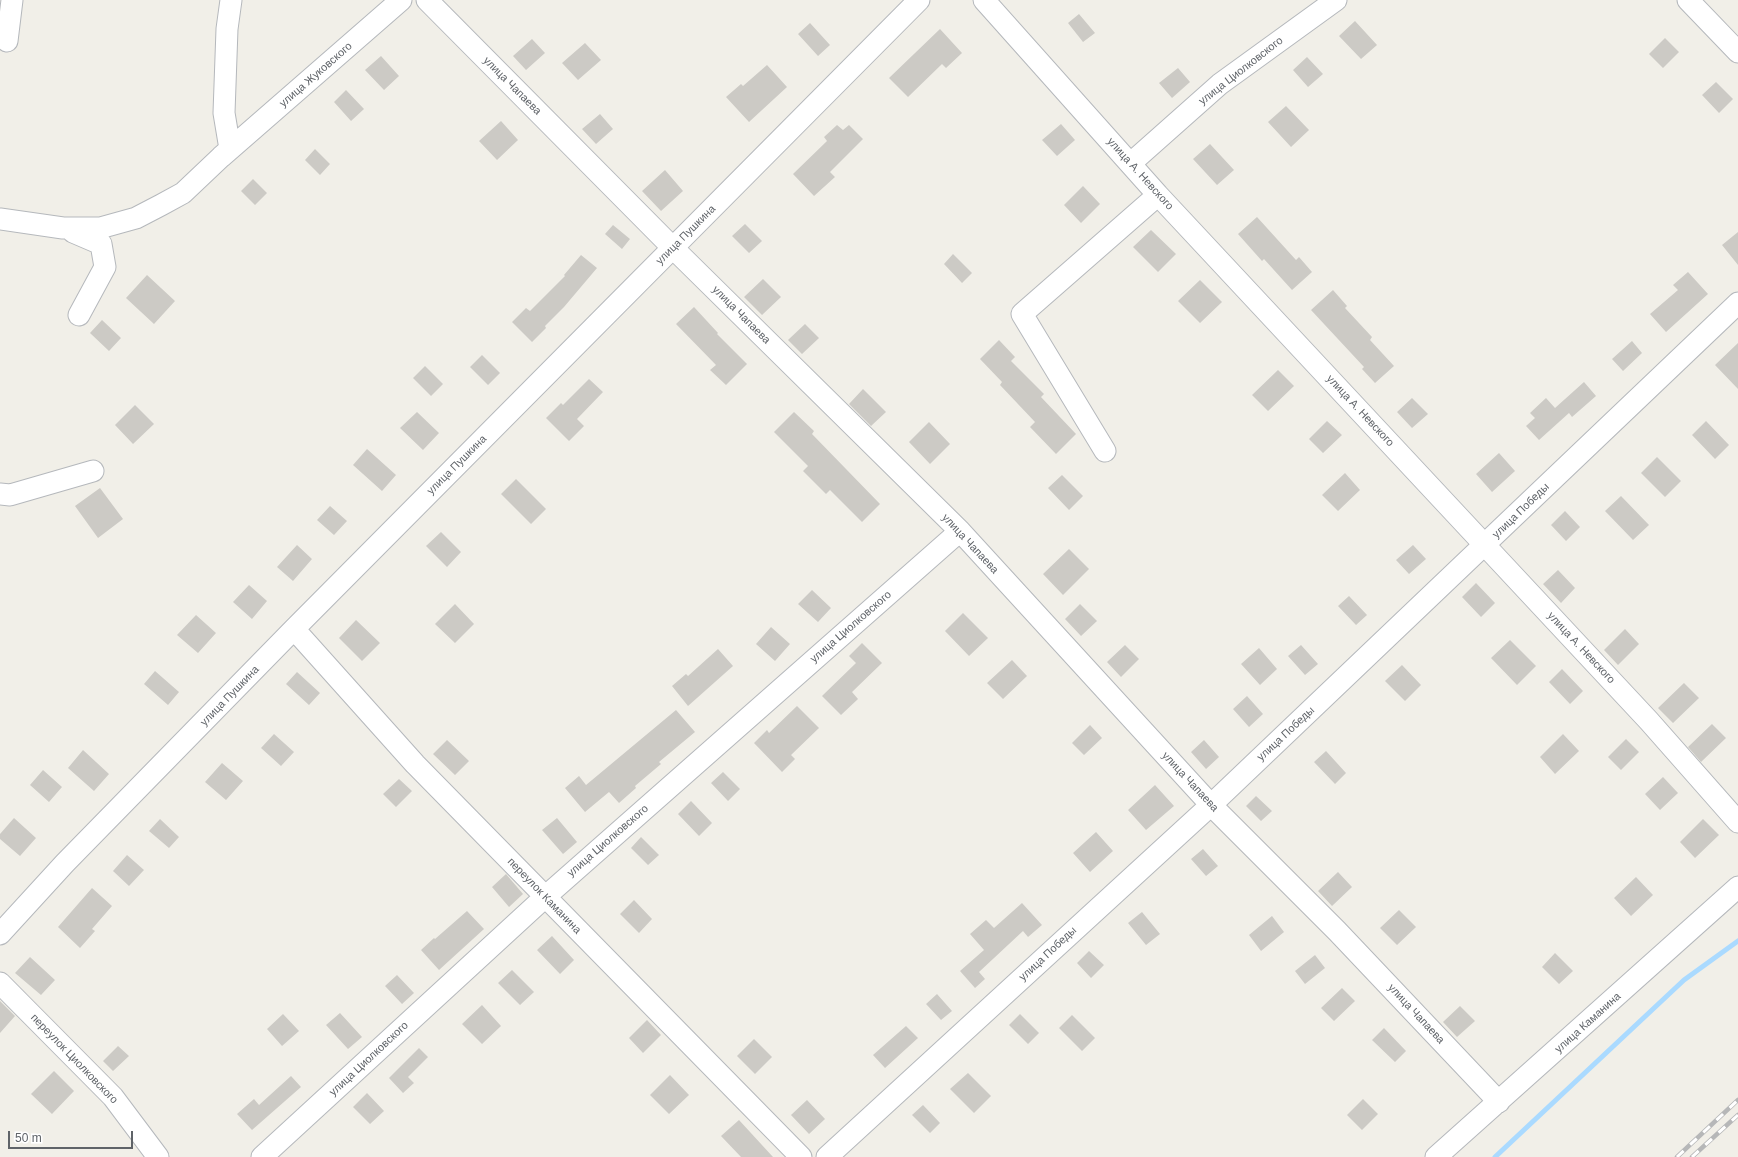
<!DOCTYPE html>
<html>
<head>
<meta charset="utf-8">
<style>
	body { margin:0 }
	#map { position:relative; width:1738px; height:1157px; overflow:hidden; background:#f1efe8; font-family:Helvetica,sans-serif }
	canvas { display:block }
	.scale { position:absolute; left:8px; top:1131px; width:125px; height:18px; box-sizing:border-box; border:2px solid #5f6368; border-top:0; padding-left:5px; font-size:12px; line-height:14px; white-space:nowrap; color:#5f6368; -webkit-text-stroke:3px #fff; paint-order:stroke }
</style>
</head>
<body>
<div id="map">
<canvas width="1738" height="1157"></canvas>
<div class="scale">50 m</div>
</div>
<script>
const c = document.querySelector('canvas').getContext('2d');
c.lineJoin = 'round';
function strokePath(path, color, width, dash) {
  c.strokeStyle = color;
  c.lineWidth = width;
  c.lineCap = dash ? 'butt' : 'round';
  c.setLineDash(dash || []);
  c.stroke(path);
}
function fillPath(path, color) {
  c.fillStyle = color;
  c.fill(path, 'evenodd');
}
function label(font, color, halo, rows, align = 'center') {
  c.font = font + ' Helvetica,sans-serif';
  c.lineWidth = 3;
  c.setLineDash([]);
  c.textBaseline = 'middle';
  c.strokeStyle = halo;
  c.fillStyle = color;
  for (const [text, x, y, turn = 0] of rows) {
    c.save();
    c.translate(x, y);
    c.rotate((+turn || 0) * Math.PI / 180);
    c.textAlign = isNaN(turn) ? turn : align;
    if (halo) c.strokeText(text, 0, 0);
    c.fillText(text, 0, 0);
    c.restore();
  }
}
strokePath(new Path2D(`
	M1495,1157L1684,980L1738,941`), '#aadaff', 5);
fillPath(new Path2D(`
	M1079,14L1095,33L1083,42L1068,23Z
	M1355,21L1377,45L1361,59L1339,36Z
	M810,23L830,45L818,56L798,34Z
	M940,29L962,53L946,68L942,64L908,97L889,78Z
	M1665,38L1679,52L1663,68L1649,54Z
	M532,39L545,53L526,70L513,56Z
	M585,43L601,60L578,80L562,63Z
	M381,56L399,76L384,90L365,70Z
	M1307,57L1323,74L1308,87L1293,70Z
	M767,65L787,87L749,122L726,97L741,84L743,86Z
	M1178,68L1190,82L1172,98L1159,83Z
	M1716,82L1733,99L1719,113L1702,95Z
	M346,90L364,109L351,121L334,102Z
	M1286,106L1309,130L1291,147L1268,122Z
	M600,114L613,129L596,144L582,129Z
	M501,121L518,140L497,160L479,141Z
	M1061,124L1075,140L1057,156L1042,140Z
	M837,125L843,130L849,125L863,139L830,172L835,177L814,196L793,174L827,141L824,137Z
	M1210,144L1234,170L1217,185L1193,159Z
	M315,149L330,164L320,175L305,160Z
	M665,170L683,191L661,211L642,191Z
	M253,179L267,193L255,205L241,191Z
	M1083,186L1100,204L1081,223L1064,205Z
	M1257,217L1296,260L1299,257L1312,272L1292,290L1264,259L1262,261L1238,234Z
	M745,224L762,241L749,253L732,236Z
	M613,225L630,239L622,249L605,234Z
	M1151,230L1176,254L1158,272L1133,247Z
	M1738,232V265L1722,245Z
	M953,254L972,273L962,283L944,264Z
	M581,255L597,268L564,307L545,326L546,328L532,342L512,322L526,308L530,311L565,276L564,275Z
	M1688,272L1708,294L1666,332L1650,314L1678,290L1673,285Z
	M147,275L175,301L154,324L126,298Z
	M763,279L781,297L762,315L744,297Z
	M1200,280L1222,302L1200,323L1178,301Z
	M1333,290L1347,306L1345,308L1372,337L1370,340L1394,366L1375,383L1362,369L1364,367L1311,310Z
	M694,307L718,333L717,334L747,364L726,385L710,370L716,365L676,324Z
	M102,320L121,338L109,351L90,333Z
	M805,324L819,338L802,354L788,340Z
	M999,340L1015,357L1011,361L1044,394L1041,397L1076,434L1056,454L1030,427L1035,422L1000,385L1002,382L980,359Z
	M1632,341L1642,353L1623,371L1612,359Z
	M1738,343V389L1715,365Z
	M482,355L500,373L488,385L470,367Z
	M425,366L443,384L431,396L413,378Z
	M1278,370L1294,386L1268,411L1252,395Z
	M589,379L603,392L577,419L584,426L569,441L546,418L561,403L563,405Z
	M1584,382L1596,396L1572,417L1569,413L1539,440L1526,426L1535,418L1530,413L1546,398L1555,408Z
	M863,389L886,412L871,426L849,404Z
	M1412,398L1428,414L1412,428L1397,412Z
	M135,405L154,424L133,444L115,425Z
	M417,412L439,433L423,450L400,428Z
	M794,412L814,431L812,434L880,504L862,522L830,490L826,494L803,471L808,466L774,432Z
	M1327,421L1342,435L1323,453L1309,439Z
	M1706,421L1729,445L1715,459L1692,435Z
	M929,422L950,444L930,464L909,442Z
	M367,449L396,475L382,491L353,465Z
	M1499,453L1515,471L1492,492L1476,474Z
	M1657,457L1681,481L1665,497L1641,473Z
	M1345,473L1360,490L1338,511L1322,495Z
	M1062,475L1083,496L1069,510L1048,488Z
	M516,479L546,509L531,524L501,494Z
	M100,488L123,519L98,538L75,506Z
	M1621,496L1649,525L1633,540L1605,511Z
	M330,506L347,521L334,535L317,520Z
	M1565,511L1580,527L1566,541L1551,525Z
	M441,532L461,552L447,567L426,546Z
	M297,545L312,559L293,581L277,567Z
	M1413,545L1426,559L1409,574L1396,560Z
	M1069,549L1089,569L1063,595L1043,574Z
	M1558,570L1575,588L1561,603L1543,584Z
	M1476,583L1495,603L1481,617L1462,597Z
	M249,585L267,601L252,619L233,602Z
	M812,590L831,608L818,622L798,604Z
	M1349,596L1367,615L1356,625L1338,606Z
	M455,604L474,624L455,643L435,624Z
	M1080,604L1097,621L1081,636L1065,619Z
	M963,613L988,638L969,656L945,631Z
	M196,615L216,633L198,653L177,635Z
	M356,620L380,643L362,661L339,638Z
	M771,627L790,644L775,661L756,644Z
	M1625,629L1639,644L1618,665L1604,650Z
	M1510,640L1536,666L1517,685L1491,658Z
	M862,643L882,663L852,692L858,699L841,715L822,696L856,663L849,656Z
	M1125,645L1139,659L1121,677L1107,662Z
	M1301,645L1318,664L1305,675L1288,656Z
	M1259,648L1277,669L1260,685L1241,664Z
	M718,649L733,666L688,706L672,686L686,674L688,676Z
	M1012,660L1027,676L1003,699L987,683Z
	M1402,665L1421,685L1405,701L1385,681Z
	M1562,669L1583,691L1570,704L1549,682Z
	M155,671L179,692L168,705L144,684Z
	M297,672L320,693L309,705L286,684Z
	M1684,683L1699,698L1673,723L1658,708Z
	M1247,696L1263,714L1249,727L1233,709Z
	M797,706L819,728L791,755L795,759L782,772L754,743L767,730L769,733Z
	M676,710L695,732L659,762L661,764L635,786L636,788L619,803L609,792L585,812L565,788L579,776L586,785Z
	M1712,724L1726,738L1701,762L1688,747Z
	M1090,725L1102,738L1084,755L1072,743Z
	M274,734L294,752L281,766L261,748Z
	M1563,734L1579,751L1555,774L1540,757Z
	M1626,739L1639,752L1621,770L1608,757Z
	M447,740L469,761L455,775L433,754Z
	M1204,740L1219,757L1206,769L1191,752Z
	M83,750L109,774L94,791L68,768Z
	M1326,751L1346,773L1335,784L1314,762Z
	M222,763L243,781L226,800L205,782Z
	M43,770L62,787L49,802L30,785Z
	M723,772L740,789L728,801L711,783Z
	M1663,777L1678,793L1660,810L1645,794Z
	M399,779L412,791L396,807L383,794Z
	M1155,785L1174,806L1146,830L1128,810Z
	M1256,796L1272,811L1261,821L1246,806Z
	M691,801L712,823L699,836L678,814Z
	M14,818L36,838L20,856L0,839V834Z
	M557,818L577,842L563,854L542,830Z
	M160,819L179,837L169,848L149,831Z
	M1703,819L1719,835L1695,858L1680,842Z
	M1096,832L1113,851L1090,872L1073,853Z
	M641,837L659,855L648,865L631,848Z
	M1203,849L1218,866L1206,876L1191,859Z
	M127,855L144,870L129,886L113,871Z
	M1338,872L1352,887L1332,906L1318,891Z
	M506,874L523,894L509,907L492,887Z
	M1636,877L1653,895L1631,916L1614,898Z
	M92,888L112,906L92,929L95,931L80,948L58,927Z
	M634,900L652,919L639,933L620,914Z
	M1022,903L1042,925L1028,937L1023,931L979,972L985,979L975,988L960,971L984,950L970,934L986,920L994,928Z
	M1399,910L1416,927L1397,945L1380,928Z
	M467,911L484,929L439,970L421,950L434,938L435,939Z
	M1142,912L1160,934L1146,945L1128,923Z
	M1272,916L1284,932L1261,951L1249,935Z
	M552,936L574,960L560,974L537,950Z
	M1089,951L1104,965L1091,978L1077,963Z
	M1555,953L1573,971L1559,984L1542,967Z
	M1315,955L1325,968L1305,984L1295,971Z
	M30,957L55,980L41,995L15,973Z
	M512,970L534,992L520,1005L498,983Z
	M397,975L414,993L402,1004L385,986Z
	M1342,988L1355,1001L1334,1021L1321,1008Z
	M937,994L952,1011L941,1020L926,1004Z
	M0,1001L15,1016L0,1033Z
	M482,1005L501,1026L482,1044L462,1024Z
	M1460,1006L1475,1021L1457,1037L1443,1022Z
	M340,1013L362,1037L348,1049L326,1025Z
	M283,1014L299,1031L282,1046L267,1029Z
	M1020,1014L1039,1033L1028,1044L1009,1025Z
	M1072,1015L1095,1038L1082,1051L1059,1028Z
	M647,1020L661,1035L643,1053L629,1038Z
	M906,1026L918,1038L885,1068L873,1055Z
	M1384,1028L1406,1051L1395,1062L1372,1040Z
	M754,1039L772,1057L755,1074L737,1056Z
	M118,1046L129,1056L113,1071L103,1061Z
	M419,1048L428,1057L408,1077L414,1083L403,1093L389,1078Z
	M54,1071L74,1091L52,1114L31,1094Z
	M968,1073L991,1096L974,1113L950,1089Z
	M670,1075L689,1095L669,1114L650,1095Z
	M291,1076L301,1087L252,1130L237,1114L254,1099L259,1105Z
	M367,1093L384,1111L370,1124L353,1107Z
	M1363,1099L1378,1114L1362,1130L1347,1115Z
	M807,1100L825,1119L809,1134L791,1115Z
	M923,1105L940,1123L930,1133L912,1115Z
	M739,1120L773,1157H741L721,1136Z`), '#cccac5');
const minor = new Path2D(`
	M427,0L673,248L960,531L1211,805L1337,931L1499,1102
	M984,0L1158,195L1649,721L1738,822
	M1688,0L1738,52
	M7,41L12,0
	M230,149L224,113L227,29L231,0
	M1131,163L1220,84L1336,0
	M0,219L63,228H100L136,218L161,205L183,193L221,157L401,0
	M73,232L101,244L105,267L79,315
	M1105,451L1022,314L1158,195
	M0,494L10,495L93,471
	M294,629L415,764L801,1157
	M0,934L65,863L294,629L919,0
	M0,983L113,1097L158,1157
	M262,1157L545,897L960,531
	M827,1157L1211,805L1738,303
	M1436,1157L1738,887`);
strokePath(minor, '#b5b8bc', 23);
strokePath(minor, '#fff', 21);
const rail = new Path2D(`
	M1677,1157L1738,1100
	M1692,1157L1738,1115`);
strokePath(rail, '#b6b7b8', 4.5);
strokePath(rail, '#fff', 3, [9]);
label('11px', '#5f6368', '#fff', [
	["улица Циолковского",1241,71,-38],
	["улица Жуковского",316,75,-41],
	["улица Чапаева",512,86,45],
	["улица А. Невского",1140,174,48],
	["улица Пушкина",686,235,-45],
	["улица Чапаева",741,315,45],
	["улица А. Невского",1360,411,47],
	["улица Пушкина",457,465,-45],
	["улица Победы",1521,511,-44],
	["улица Чапаева",970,544,47],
	["улица Циолковского",851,627,-41],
	["улица А. Невского",1581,648,47],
	["улица Пушкина",230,696,-46],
	["улица Победы",1286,734,-43],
	["улица Чапаева",1190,782,47],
	["улица Циолковского",608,841,-41],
	["переулок Каманина",544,896,46],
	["улица Победы",1048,954,-43],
	["улица Чапаева",1416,1014,47],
	["улица Каманина",1588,1023,-42],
	["переулок Циолковского",74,1059,46],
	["улица Циолковского",369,1059,-43]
]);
</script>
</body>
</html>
